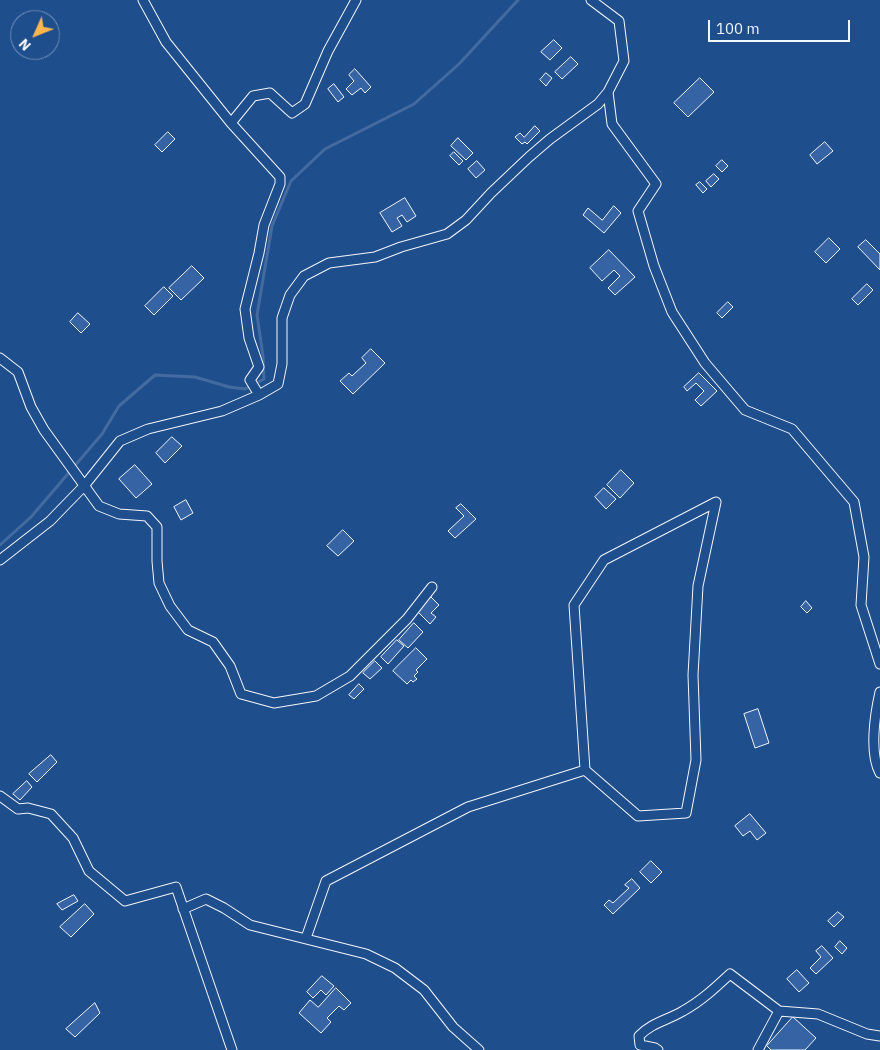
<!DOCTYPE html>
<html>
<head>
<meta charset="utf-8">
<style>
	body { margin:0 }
	#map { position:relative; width:880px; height:1050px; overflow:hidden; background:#1f4e8c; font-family:"IBM Plex Sans",sans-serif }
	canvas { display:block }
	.north { position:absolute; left:10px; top:10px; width:50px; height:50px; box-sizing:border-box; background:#1f4e8c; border:1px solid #7391ba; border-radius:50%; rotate:226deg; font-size:14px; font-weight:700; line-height:20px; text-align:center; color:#f2f6ff }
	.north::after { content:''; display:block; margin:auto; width:18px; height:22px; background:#ffb74d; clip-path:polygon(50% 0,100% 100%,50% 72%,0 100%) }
	.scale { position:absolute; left:708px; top:20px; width:142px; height:22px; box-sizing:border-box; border:2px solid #f2f6ff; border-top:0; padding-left:6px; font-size:15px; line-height:18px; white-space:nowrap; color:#f2f6ff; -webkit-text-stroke:4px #1f4e8c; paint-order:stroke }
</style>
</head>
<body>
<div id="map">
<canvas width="880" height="1050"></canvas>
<div class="north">N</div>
<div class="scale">100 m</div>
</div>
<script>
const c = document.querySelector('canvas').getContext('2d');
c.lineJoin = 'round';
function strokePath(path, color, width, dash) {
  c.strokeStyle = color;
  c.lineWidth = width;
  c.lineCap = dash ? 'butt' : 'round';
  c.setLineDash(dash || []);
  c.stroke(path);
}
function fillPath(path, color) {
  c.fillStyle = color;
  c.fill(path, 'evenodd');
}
strokePath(new Path2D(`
	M0,545L31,517L102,434L119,406L155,375L195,377L229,387L245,389L264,379L263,356L257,315L272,226L291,181L325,149L414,104L459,64L518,0`), '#446ba0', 3);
const building = new Path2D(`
	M554,40L562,48L550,60L541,52Z
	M571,57L578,64L562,79L555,72Z
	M355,69L371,87L365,93L361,88L352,95L346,89L354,81L349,75Z
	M546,73L552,78L546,86L540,80Z
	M700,78L714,92L688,117L674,103Z
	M334,84L344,97L338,102L328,89Z
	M535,126L540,131L527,144L525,142L522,144L515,137L520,133L524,137Z
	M168,132L175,139L162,152L155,145Z
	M458,138L473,153L466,160L451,146Z
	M825,142L833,151L817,164L810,155Z
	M454,152L463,161L459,165L450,156Z
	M722,160L728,166L722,172L716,166Z
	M477,161L485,170L476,178L468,169Z
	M714,174L719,179L711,187L706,181Z
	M700,182L707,189L703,193L696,185Z
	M405,198L416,216L407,222L402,215L397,218L402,226L392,232L380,213Z
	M614,206L621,213L604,233L583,215L588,208L602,220Z
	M829,238L840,249L826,263L815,252Z
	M866,240L880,254V270L858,247Z
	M609,250L635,277L615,295L608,288L620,276L614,270L602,281L590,268Z
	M192,266L204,278L181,300L169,288Z
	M867,284L873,290L858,305L852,299Z
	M164,287L173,296L154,315L145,306Z
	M728,302L733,307L722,318L717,313Z
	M78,313L90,324L81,333L70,322Z
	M371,349L385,363L353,394L340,381L349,373L352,376L366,363L362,358Z
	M699,373L717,391L701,406L695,400L704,391L696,383L687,391L684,387Z
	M172,437L182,446L165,463L156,453Z
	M135,465L152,484L136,498L119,479Z
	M621,470L634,483L620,498L607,485Z
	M604,488L616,499L606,509L595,497Z
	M186,500L193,513L181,520L174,507Z
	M461,504L476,519L455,538L448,531L464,516L456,508Z
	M343,530L354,541L338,556L327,546Z
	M431,597L439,605L431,613L436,617L430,624L418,612Z
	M806,601L812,608L807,613L801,607Z
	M414,623L423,632L408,648L399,640Z
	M397,640L404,646L388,664L381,657Z
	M416,648L427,659L416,670L418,672L414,676L417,679L413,682L411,680L407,684L393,671Z
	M375,661L382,668L370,679L363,673Z
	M359,684L364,689L354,699L349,695Z
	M758,709L769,743L755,748L744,714Z
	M51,755L57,762L37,782L29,774Z
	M27,781L32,787L20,800L13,794Z
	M750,814L766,833L757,840L750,831L743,836L735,826Z
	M651,861L662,872L651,883L640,872Z
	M632,879L640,888L613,914L604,905L609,900L613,903L629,888L625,885Z
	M74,895L78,901L62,910L57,904Z
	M85,904L94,914L71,937L60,927Z
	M838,912L844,917L834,927L828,921Z
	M840,941L847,948L842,954L835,947Z
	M822,946L833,958L816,974L810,968L821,957L816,951Z
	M797,970L809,983L799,992L787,979Z
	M322,976L334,986L326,995L321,990L313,998L307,992Z
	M336,988L351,1003L344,1010L339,1006L327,1018L331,1022L321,1033L299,1013L310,1000L318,1007Z
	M95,1003L100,1013L75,1037L66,1029Z
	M793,1017L816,1038L805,1050H771L767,1046Z`);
fillPath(building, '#3563a3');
strokePath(building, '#f2f6ff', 1);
const minor = new Path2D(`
	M143,0L166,42L231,123L280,177V184L264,225L259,253L245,309L249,338L259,367L250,380L259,395
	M591,0L619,21L624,61L608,92L612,124L656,184L638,211L654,266L672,312L705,363L745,410L792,429L854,502L864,557L861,605L880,664
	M231,123L253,96L270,93L292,113L305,104L328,51L356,0
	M0,358L18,372L31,407L44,430L99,506L119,514L147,516L157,527V561L159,583L170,606L188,630L213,642L230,666L241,694L274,703L316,696L350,676L407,619L432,587
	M0,560L50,521L84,486L120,441L148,429L222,411L259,395L278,384L282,364V318L290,295L304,276L329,263L375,257L401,247L447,234L466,220L491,193L529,157L550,139L598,104L608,92
	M880,692C875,714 869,753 880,773
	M0,796L18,809L28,808L51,814L73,838L89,871L125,901L176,887L232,1050
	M183,909L206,899L224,908L250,925L366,954L395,968L424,990L453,1027L479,1050
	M306,938L326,881L468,807L585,770L574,605L604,560L716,502L698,586L693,675L696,760L686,813L638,816L585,770
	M658,1050L655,1048L640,1045L639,1036C651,1023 668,1020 683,1011C701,1001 715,988 730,974L779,1011
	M758,1050L779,1011L818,1014L867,1034L880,1036`);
strokePath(minor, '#f2f6ff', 11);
strokePath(minor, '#1f4e8c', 9);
</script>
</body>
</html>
